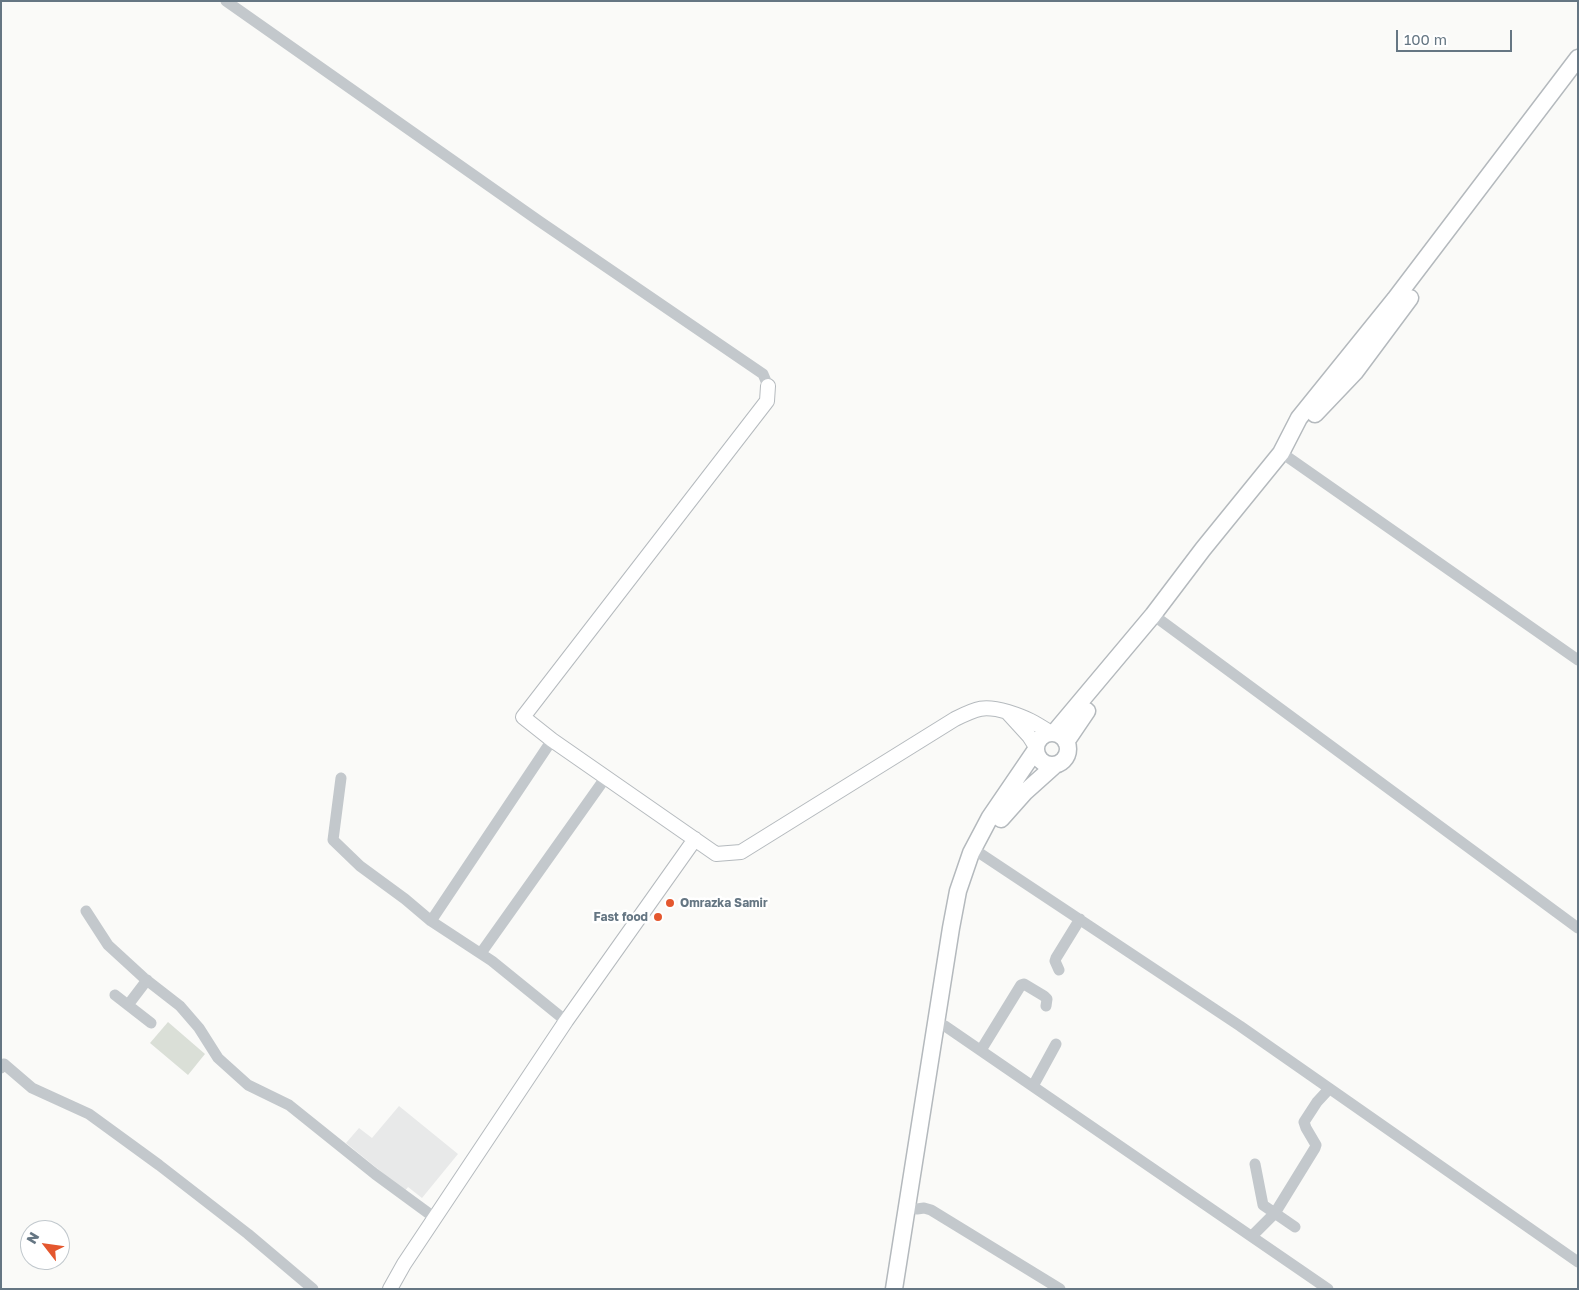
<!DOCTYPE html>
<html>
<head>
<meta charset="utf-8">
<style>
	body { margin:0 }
	#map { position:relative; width:1579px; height:1290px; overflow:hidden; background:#fafaf8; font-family:"Golos Text",sans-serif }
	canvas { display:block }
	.frame { position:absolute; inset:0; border:2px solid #657683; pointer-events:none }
	.north { position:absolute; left:20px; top:1220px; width:50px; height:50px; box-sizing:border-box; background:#fff; border:1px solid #c1c8cd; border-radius:50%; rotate:300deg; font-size:14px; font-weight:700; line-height:20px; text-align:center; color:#657683 }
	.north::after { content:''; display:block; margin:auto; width:18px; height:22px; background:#e4572e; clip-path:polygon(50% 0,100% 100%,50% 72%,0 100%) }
	.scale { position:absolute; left:1396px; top:30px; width:116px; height:22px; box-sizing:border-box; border:2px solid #657683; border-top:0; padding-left:6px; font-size:15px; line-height:18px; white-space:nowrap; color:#657683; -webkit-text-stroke:4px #fff; paint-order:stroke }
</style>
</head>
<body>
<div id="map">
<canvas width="1579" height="1290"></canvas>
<div class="frame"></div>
<div class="north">N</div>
<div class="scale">100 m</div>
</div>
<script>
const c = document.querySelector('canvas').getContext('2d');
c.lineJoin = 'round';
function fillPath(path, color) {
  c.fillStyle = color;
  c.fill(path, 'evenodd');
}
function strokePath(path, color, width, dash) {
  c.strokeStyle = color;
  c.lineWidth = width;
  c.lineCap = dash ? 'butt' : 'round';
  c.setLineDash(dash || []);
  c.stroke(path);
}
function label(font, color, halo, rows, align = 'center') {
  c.font = font + ' "Golos Text",sans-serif';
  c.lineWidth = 5;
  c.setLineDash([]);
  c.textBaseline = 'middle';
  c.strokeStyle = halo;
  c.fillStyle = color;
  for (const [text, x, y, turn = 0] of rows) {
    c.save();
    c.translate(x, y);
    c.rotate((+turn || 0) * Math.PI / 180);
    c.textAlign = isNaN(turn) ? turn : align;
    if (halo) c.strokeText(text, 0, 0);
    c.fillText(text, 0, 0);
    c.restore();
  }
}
fillPath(new Path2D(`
	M399,1106L458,1154L422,1198L408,1187L405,1191L346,1143L359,1128L372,1138Z`), '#e8e9e9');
fillPath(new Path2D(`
	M168,1022L205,1054L188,1075L150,1043Z`), '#dadfd7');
const major = new Path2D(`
	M768,386L767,401L523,717L552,740L716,854L741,852L955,719C977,708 984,705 1008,712C1027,718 1034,722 1051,733
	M1008,713L1029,736L1036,747
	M390,1289L404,1264L566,1021L695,839`);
const highway = new Path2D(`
	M1315,414L1355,372L1410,298
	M1036 749a16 16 0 1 1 32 0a16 16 0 1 1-32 0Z
	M1054,733L1153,615L1203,549L1281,453L1299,418L1395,299L1578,58
	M1066,742L1087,711
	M1001,819L1025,792L1054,766
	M894,1289L951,928L958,891L971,853L990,817L1035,751`);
strokePath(major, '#b5babe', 16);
strokePath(highway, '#b4b9bd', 19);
strokePath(new Path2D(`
	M226,1L539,221L763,374L768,386
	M1289,458L1578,660
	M1160,620L1578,928
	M341,778L333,840L360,866L405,899L431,921L492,961L566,1021
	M981,854L1240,1026L1578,1262
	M86,911L108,945L144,978L180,1006L199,1028L218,1058L248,1085L289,1105L375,1174L435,1218
	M431,921L552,740
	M481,953L606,777
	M1059,970L1055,961L1056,958L1080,919
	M115,995L151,1023
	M128,1005L147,980
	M945,1026L1328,1289
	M981,1050L1021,985L1024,984L1044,996L1047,999L1046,1006
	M1,1068L4,1064L32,1088L89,1114L159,1165L248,1234L313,1289
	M1033,1086L1056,1044
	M1255,1164L1263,1205L1295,1227
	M917,1209L924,1208L931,1210L1060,1289
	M1252,1236L1275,1213L1315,1148L1316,1145L1306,1128L1304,1122L1317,1102L1329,1089`), '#c3c8cc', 11);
strokePath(major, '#fff', 14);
strokePath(highway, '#fff', 16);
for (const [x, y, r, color] of [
	[670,903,5,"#e4572e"],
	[658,917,5,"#e4572e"]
]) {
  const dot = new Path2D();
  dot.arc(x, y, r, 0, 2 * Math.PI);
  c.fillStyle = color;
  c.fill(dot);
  strokePath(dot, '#fff', 2);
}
label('bold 12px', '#657683', '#fff', [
	["Omrazka Samir",680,903],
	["Fast food",648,917,"right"]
], 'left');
</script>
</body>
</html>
